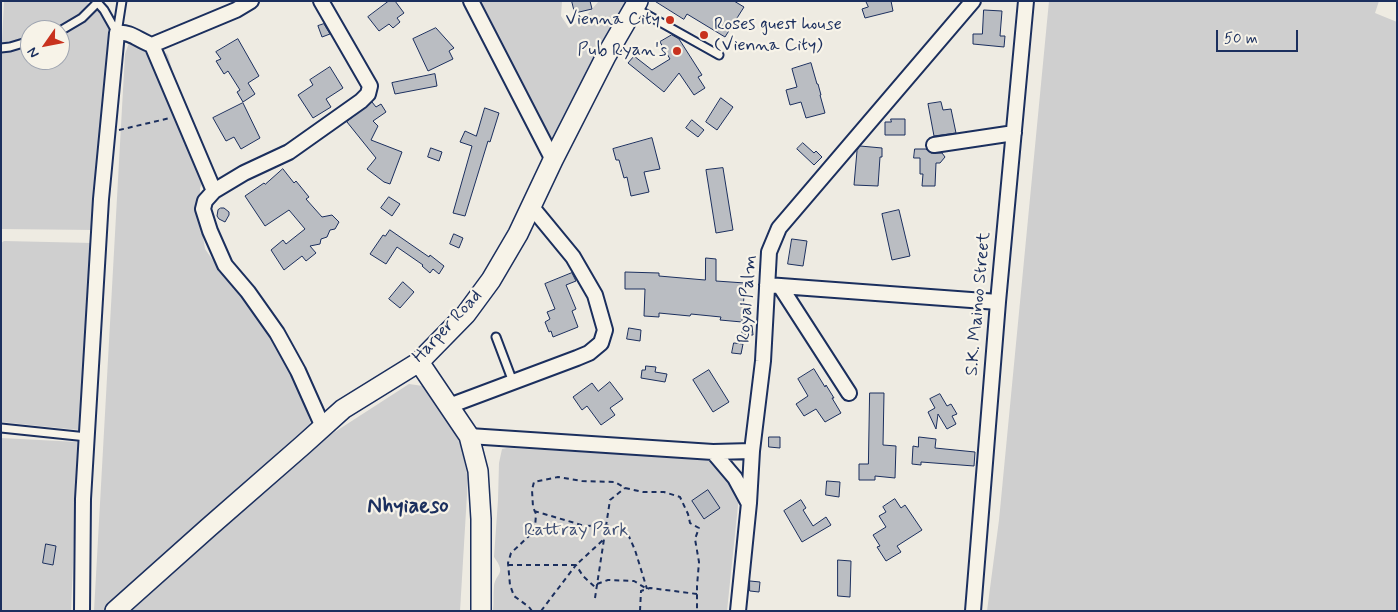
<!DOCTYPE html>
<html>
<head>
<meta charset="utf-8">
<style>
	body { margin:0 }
	#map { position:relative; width:1398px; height:612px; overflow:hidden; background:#eeebe2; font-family:Mynerve,sans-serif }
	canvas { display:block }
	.frame { position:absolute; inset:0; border:2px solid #1b2f5e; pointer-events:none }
	.north { position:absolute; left:20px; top:20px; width:50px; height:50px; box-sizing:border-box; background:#f7f3e8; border:1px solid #9fa5b1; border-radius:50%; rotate:237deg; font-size:14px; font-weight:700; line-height:20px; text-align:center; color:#1b2f5e }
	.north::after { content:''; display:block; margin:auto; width:18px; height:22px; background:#c8321e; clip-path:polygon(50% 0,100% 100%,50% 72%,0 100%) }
	.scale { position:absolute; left:1216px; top:30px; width:82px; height:22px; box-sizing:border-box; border:2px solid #1b2f5e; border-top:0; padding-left:6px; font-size:15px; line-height:18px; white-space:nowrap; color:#1b2f5e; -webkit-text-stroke:4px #f7f3e8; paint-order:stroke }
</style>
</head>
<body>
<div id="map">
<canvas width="1398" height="612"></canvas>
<div class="frame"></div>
<div class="north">N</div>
<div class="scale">50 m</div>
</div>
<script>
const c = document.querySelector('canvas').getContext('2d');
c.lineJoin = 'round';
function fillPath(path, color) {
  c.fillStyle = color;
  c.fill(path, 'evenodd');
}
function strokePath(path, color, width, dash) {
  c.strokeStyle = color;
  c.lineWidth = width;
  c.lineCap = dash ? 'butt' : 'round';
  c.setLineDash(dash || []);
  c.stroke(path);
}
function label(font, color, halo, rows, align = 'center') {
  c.font = font + ' Mynerve,sans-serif';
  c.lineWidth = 4.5;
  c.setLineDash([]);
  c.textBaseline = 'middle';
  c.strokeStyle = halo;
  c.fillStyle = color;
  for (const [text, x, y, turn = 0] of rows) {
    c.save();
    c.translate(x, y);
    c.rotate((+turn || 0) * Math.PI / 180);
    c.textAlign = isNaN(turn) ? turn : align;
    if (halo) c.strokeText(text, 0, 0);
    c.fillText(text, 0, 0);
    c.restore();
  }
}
fillPath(new Path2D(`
	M4,1H85C102,12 107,22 113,41L95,230L1,229V62ZM30,30H60V60H30Z
	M481,1H562L561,16L569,28L585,17L599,1H631L551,142Z
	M1049,1H1379L1375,13L1397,22V611H987L999,520Z
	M130,40L154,41L168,55L185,117L207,173L200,188V217L205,249L224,276L260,318L283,355L296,381L312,427L106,611H94L125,54Z
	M4,241L93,243L79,430L1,422V243Z
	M409,384L423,386L432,393L452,424L461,447L468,478L460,611H131L327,437Z
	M1,438L78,442L71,611H1Z
	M507,448L709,459L739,496L727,611H493C494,603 493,594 494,586C496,572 507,575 494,557L498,500L499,463L502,449Z`), '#cfcfcf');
const building = new Path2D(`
	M389,1H395L404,13L397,18L400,22L393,28L389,24L379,31L368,17Z
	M572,1H590L592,9L575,13Z
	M655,1H734L744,7L725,37L687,14L684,19Z
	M866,1H891L893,11L865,18L862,9L868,7Z
	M984,10L1002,11L1000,36H1005L1004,47L973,44V34H982Z
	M324,24L330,34L322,37L318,26Z
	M436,28L454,48L449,51L453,59L428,71L413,39Z
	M672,35L679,39L702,75L698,77L705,88L694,95L679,73L664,92L628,63L634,56L652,70L670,59L660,42Z
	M238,39L259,76L248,83L255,94L243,102L237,92L240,90L228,71L224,74L216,61L221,59L216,52Z
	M811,63L817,84H818L821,95H820L825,113L806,118L801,102L790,105L786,90L797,87L792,69Z
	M330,67L343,88L326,99L331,107L313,118L298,95L313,85L310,80Z
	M435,74L437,86L395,94L392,83Z
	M721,98L733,107L717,130L706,122Z
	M372,102L376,107L381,104L386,112L373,121L378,126L371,140L402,152L390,184L384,182L367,169L376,158L347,122Z
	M941,102L943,110L951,109L956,133L934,136L928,104Z
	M243,103L260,138L241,149L234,137L226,141L213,118Z
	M485,108L499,113L490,142L488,141L465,216L453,213L472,146L460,142L465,131L476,136Z
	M891,119H905V135H885V122H891Z
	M692,120L704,130L698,137L686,128Z
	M652,138L660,169L644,172L649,192L631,196L627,177L624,178L619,160H616L613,149Z
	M803,143L814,153L816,151L822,157L814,165L797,149Z
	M860,146L882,148V157H880L878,186L854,185L857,151Z
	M431,148L442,152L439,161L428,157Z
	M915,149H926L931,153H942L945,157L940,163H936L935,186H922L923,174H920V158H914Z
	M723,168L733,230L716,233L706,170Z
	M283,169L294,183L296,181L309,197L306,199L322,217L332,215L339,222L335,229L330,230L327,237L321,239L320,244L310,246L316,253L306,261L302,256L284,270L271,250L283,240L286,244L305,229L289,210L265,226L245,196L264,183L265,184Z
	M389,197L400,204L392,216L381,208Z
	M221,208H224L229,212V215L225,222L219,219L217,216L218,210Z
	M899,210L910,256L892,260L882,214Z
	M390,230L429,257L430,255L444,266L439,274L433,269L430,273L422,266L423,265L397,247L386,264L370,254L383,235L385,236Z
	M454,234L463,238L459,248L450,244Z
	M792,239L807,241L803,266L788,264Z
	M706,258L716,259V281L745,283L742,322L720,320L721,317L691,314L690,316L659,313V317L644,316L645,289H625V272L659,273V276L705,280Z
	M572,273L576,281L566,285L576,309L572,311L578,327L553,337L551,331L549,332L545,322L550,319L547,312L555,309L545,284Z
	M403,282L414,292L400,308L389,299Z
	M752,326L753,335H742V327Z
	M629,328L641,330L640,341L627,339Z
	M734,343L743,344L741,354L732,353Z
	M646,366L656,367L655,372L667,374L665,382L641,378L642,370H645Z
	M814,369L825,387L826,385L834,398H832L841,413L825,422L816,409L804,416L796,404L808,396L798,379Z
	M709,370L729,402L713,412L693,380Z
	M610,382L623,399L610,408L615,415L601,425L587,406L582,410L573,397L592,383L598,391Z
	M870,393H884L883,445L896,446L895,478L875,476V480H859V464H868Z
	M940,394L947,406L951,404L957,414L952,416L956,424L947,429L938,414L936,429L928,412L935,408L930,399Z
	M769,437H780V448L769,447Z
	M919,437L936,439L935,448L975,452L974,466L921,462V465L912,464L913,446L918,447Z
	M827,481L840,482L839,497L826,495Z
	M708,490L720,508L704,519L692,501Z
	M895,499L901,508L905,505L922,530L897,546L901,552L886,561L877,547L880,546L873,535L886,527L879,516L886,512L883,507Z
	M801,500L806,508L803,510L813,526L826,517L831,525L802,542L784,511Z
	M46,544L56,546L53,565L43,563Z
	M838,560L851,561L850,597L838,596Z
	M750,581L760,582L759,592L750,591Z`);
fillPath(building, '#babdc2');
strokePath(building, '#1b2f5e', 1);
const lane = new Path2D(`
	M96,1L104,10L117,33
	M635,8L719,55
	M60,31L82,18L98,2
	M117,33L122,1
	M1,48L10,47L30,41
	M496,337L513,382
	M1,428L87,437`);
const street = new Path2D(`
	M321,1L370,86L368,94L361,101L289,152L244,173L214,191L205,201L203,209L210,231L225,265L248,292L277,333L298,371L323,427
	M471,1L553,160
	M152,45L214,191
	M934,145L1014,133
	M767,285L998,302
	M780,286L849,393
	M449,406L577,358L589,353L601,343L605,330L595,295L573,257L531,206
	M469,436L713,452L752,451
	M713,452L735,478L748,502
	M82,611L83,499L101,199L117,33C131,31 139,41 152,45L236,10L251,1
	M738,611L749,503L752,451L763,361L769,252L779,228L973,1
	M973,611L998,302L1026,1`);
const secondary = new Path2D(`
	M419,362L469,436L478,471L481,519V611
	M115,611L208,528L303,445L343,409L419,362L466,314L491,280L518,234L553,160L606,56L638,1`);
strokePath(lane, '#1b2f5e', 11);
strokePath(street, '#1b2f5e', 18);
strokePath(secondary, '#1b2f5e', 22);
strokePath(new Path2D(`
	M119,130L170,118
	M534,511L585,526L606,525L627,532L635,550L647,589
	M508,565H576L603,540
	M597,584L608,580L634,581L647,589
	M595,598L610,500L625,488
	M532,611L529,607L514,596L510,585L508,563L511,553L529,536L535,528L536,514L533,507L532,490L534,482L558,477L582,481L615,482L625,488L643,492H664L680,497L688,514L690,523L699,528L695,539L699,562L697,586V611
	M541,611L576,565L583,576L596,588
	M640,611L641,591L650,588L697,594`), '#1b2f5e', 2, [5, 4]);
strokePath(lane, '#f7f3e8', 7);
strokePath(street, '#f7f3e8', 14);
strokePath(secondary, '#f7f3e8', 19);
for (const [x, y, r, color] of [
	[670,20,5,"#c8321e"],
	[704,35,5,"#c8321e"],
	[677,51,5,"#c8321e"]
]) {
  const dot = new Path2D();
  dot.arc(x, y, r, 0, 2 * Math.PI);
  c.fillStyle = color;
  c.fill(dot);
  strokePath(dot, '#f7f3e8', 2);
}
label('18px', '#1b2f5e', '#f7f3e8', [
	["Vienna City",660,20],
	["Roses guest house",714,25,"left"],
	["(Vienna City)",714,46,"left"],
	["Pub Ryan's",667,51]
], 'right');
label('18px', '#1b2f5e', '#f7f3e8', [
	["Royal Palm",748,299,-86],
	["S.K. Mainoo Street",979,304,-85],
	["Harper Road",448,327,-47]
]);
label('18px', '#3f4f75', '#f7f3e8', [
	["Rattray Park",576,531]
]);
label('bold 22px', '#1b2f5e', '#f7f3e8', [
	["Nhyiaeso",408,507]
]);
</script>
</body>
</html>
